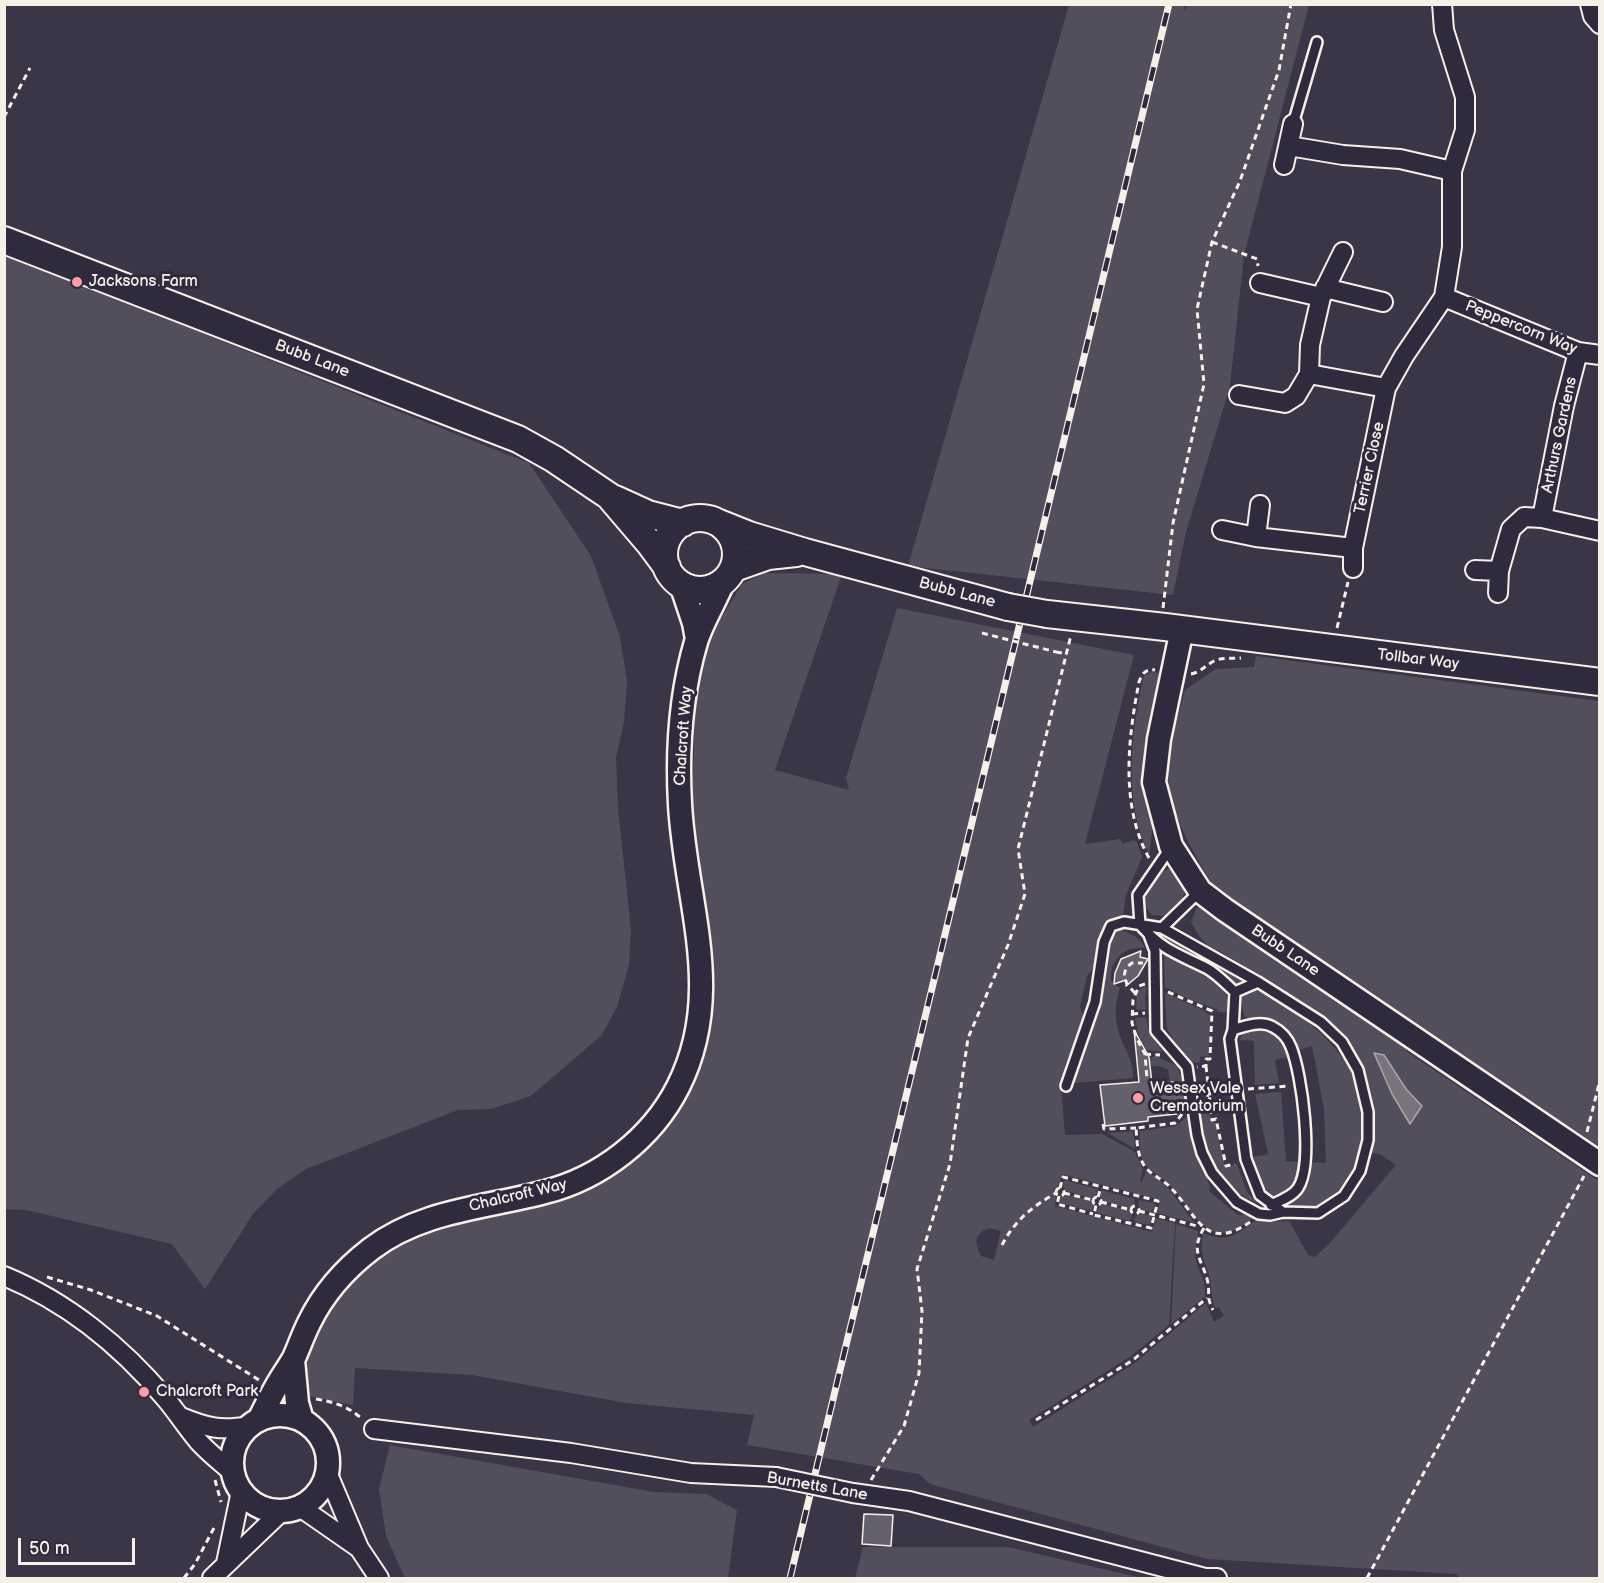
<!DOCTYPE html>
<html>
<head>
<meta charset="utf-8">
<style>
	body { margin:0 }
	#map { position:relative; width:1604px; height:1583px; overflow:hidden; background:#3b3647; font-family:"Balsamiq Sans",sans-serif }
	canvas { display:block }
	.frame { position:absolute; inset:0; border:6px solid #f4f1e8; pointer-events:none }
	.scale { position:absolute; left:18px; top:1538px; width:117px; height:27px; box-sizing:border-box; border:3px solid #f4f1e8; border-top:0; padding-left:8px; font-size:18px; line-height:21px; white-space:nowrap; color:#f4f1e8; -webkit-text-stroke:4px #2f2a3d; paint-order:stroke }
</style>
</head>
<body>
<div id="map">
<canvas width="1604" height="1583"></canvas>
<div class="frame"></div>
<div class="scale">50 m</div>
</div>
<script>
const c = document.querySelector('canvas').getContext('2d');
c.lineJoin = 'round';
function fillPath(path, color) {
  c.fillStyle = color;
  c.fill(path, 'evenodd');
}
function strokePath(path, color, width, dash) {
  c.strokeStyle = color;
  c.lineWidth = width;
  c.lineCap = dash ? 'butt' : 'round';
  c.setLineDash(dash || []);
  c.stroke(path);
}
function label(font, color, halo, rows, align = 'center') {
  c.font = font + ' "Balsamiq Sans",sans-serif';
  c.lineWidth = 6;
  c.setLineDash([]);
  c.textBaseline = 'middle';
  c.strokeStyle = halo;
  c.fillStyle = color;
  for (const [text, x, y, turn = 0] of rows) {
    c.save();
    c.translate(x, y);
    c.rotate((+turn || 0) * Math.PI / 180);
    c.textAlign = isNaN(turn) ? turn : align;
    if (halo) c.strokeText(text, 0, 0);
    c.fillText(text, 0, 0);
    c.restore();
  }
}
fillPath(new Path2D(`
	M1069,5H1184L1185,11L1187,5H1309L1244,255L1230,386L1186,532L1173,595L908,566Z
	M9,254L249,352L529,463L591,556L620,637L627,681L624,722L616,758L618,808L631,930L629,965L617,1007L601,1036L531,1096L491,1109L458,1110L306,1169L277,1189L253,1214L205,1289L172,1244L26,1210L5,1209L4,256Z
	M764,573L842,574L775,770L849,790L846,778L897,608L1134,655L1085,844L1120,839L1123,844L1133,840L1137,842L1142,857L1126,895L1123,915L1111,920L1104,925L1101,932L1094,967L1087,976L1080,1007L1084,1019L1065,1066L1061,1086L1065,1135L1102,1134L1135,1152L1143,1170L1140,1180L1141,1183L1146,1172C1170,1183 1179,1205 1195,1223L1157,1213L1160,1200L1062,1174L1059,1185L1053,1190L1056,1197L1055,1206L1152,1232L1156,1218L1175,1223L1169,1325L1131,1356L1029,1420L1033,1427L1135,1363L1206,1303L1214,1322L1224,1316L1219,1307L1216,1309C1211,1299 1212,1295 1211,1285C1208,1262 1198,1261 1203,1233C1231,1244 1235,1234 1258,1219L1267,1222L1289,1221L1308,1255L1315,1257L1329,1244L1396,1165L1380,1154L1372,1153C1376,1102 1362,1049 1321,1016C1306,1004 1288,994 1271,984C1251,971 1230,956 1208,946L1199,936L1191,922L1196,909L1205,902L1410,1044L1406,1051L1599,1181V1578H1459L1456,1574L1207,1559L930,1484L919,1474L747,1445L754,1415L626,1403L472,1375L355,1368L353,1405L309,1396L305,1372L306,1353L326,1308L359,1269L405,1238L610,1173L708,1029L714,963L692,811L695,709L710,636L742,584ZM990,1228L1001,1231L994,1260L981,1256C974,1243 974,1233 990,1228Z
	M1256,656L1599,701V1155L1212,885C1193,850 1166,809 1168,768C1169,744 1179,714 1185,690L1216,669L1254,667Z
	M1151,672L1160,673L1144,756L1145,788L1153,824L1149,854C1123,801 1131,738 1142,683L1144,676Z
	M1168,869L1175,870C1190,892 1186,899 1166,916L1152,915L1144,906C1145,888 1152,876 1168,869Z
	M1121,930C1131,934 1141,937 1145,948C1124,946 1110,959 1111,981L1120,988C1114,1005 1114,1024 1122,1041C1127,1053 1134,1063 1133,1078L1075,1083V1073L1101,1003L1112,939L1116,931Z
	M1153,931L1161,932L1247,980L1237,987L1209,963L1184,953Z
	M1164,955C1187,967 1233,980 1230,1013L1217,1012V1009L1191,1000L1165,987Z
	M1143,987H1147L1145,997L1146,1010L1136,1009L1137,993Z
	M1251,990H1256C1292,1008 1326,1031 1347,1065C1371,1105 1371,1182 1322,1204C1308,1210 1296,1212 1282,1205C1303,1198 1313,1185 1311,1162L1326,1163L1324,1109L1312,1046L1298,1050C1293,1032 1278,1015 1258,1017C1251,1018 1250,1020 1244,1016L1241,998L1244,993Z
	M1165,993L1205,1011L1210,1016L1209,1056L1200,1057V1062L1195,1063L1190,1060L1172,1038L1167,1028Z
	M1146,1017L1149,1032L1163,1052L1147,1050L1139,1037L1135,1018Z
	M1261,1029C1276,1032 1284,1041 1287,1057L1275,1060L1279,1083L1255,1085L1254,1041L1240,1040C1242,1030 1253,1029 1261,1029Z
	M1155,1056L1177,1066L1183,1083H1174L1170,1082L1168,1069L1158,1066H1151L1150,1059Z
	M1281,1092L1286,1161L1300,1162C1300,1179 1292,1192 1274,1195C1259,1189 1256,1172 1253,1157L1268,1154L1255,1094Z
	M1209,1108L1211,1121H1215L1225,1167L1237,1164L1247,1192L1257,1203C1217,1187 1206,1152 1200,1113Z
	M1190,1114C1190,1126 1191,1136 1194,1147C1199,1163 1209,1175 1210,1192L1238,1215L1252,1214L1255,1216C1246,1223 1234,1233 1222,1233C1196,1231 1185,1200 1169,1184C1161,1176 1150,1172 1144,1162C1139,1154 1139,1141 1140,1131L1176,1126Z
	M1133,1131L1135,1149L1108,1133Z
	M1064,1180L1098,1189L1096,1195L1092,1198L1065,1191L1063,1186Z
	M1101,1190L1135,1199L1134,1205L1129,1208L1102,1201L1100,1196Z
	M1065,1194L1092,1200L1094,1206L1092,1211L1059,1203L1060,1198Z
	M1139,1200L1155,1203L1153,1212L1140,1210L1138,1205Z
	M1102,1204L1129,1210L1132,1216L1130,1221L1096,1213L1098,1208Z
	M1140,1213L1152,1216L1150,1225L1134,1222L1135,1217Z
	M1176,1224L1198,1231C1198,1240 1194,1250 1196,1260C1199,1274 1207,1281 1205,1297L1171,1324Z
	M390,1445L654,1492L706,1494L737,1510L728,1578H405L386,1536L379,1489Z
	M863,1547H1008L1142,1578H855Z`), '#534e5c');
const water = new Path2D(`
	M1374,1053L1384,1055L1406,1089L1422,1106L1410,1124L1392,1094Z`);
fillPath(water, '#78747b');
strokePath(water, '#aaa6a7', 1.5);
const building = new Path2D(`
	M1141,951L1140,957L1148,959L1138,976L1126,986V980L1114,984L1115,973L1121,959Z
	M1134,1030L1149,1057L1152,1084L1173,1082L1174,1085L1183,1084L1187,1110L1177,1112V1114L1148,1117V1121L1105,1126L1100,1085L1139,1082Z
	M864,1514L893,1515L891,1546L862,1544Z`);
fillPath(building, '#65616c');
strokePath(building, '#f4f1e8', 1.5);
const service = new Path2D(`
	M1293,124L1317,42
	M1171,847L1138,895L1140,925C1164,951 1176,953 1206,968C1216,973 1226,984 1235,992L1233,1030L1230,1039L1246,1159L1260,1195L1283,1212
	M1200,891L1162,928L1258,982
	M1149,935L1155,951L1156,1031L1187,1067L1197,1135L1202,1153L1212,1173L1237,1202L1259,1214L1270,1215L1283,1212L1318,1213L1344,1196L1360,1171L1368,1140V1112L1358,1070L1342,1042L1321,1022L1258,982L1235,992
	M1233,1030C1245,1026 1261,1020 1273,1027C1281,1031 1288,1039 1291,1047C1302,1074 1314,1164 1298,1188C1293,1196 1280,1201 1271,1205
	M1066,1086L1095,1002L1104,942L1111,926L1124,922L1162,928`);
const minor = new Path2D(`
	M1590,4L1593,16L1600,24
	M1289,146L1343,155L1400,159L1452,171
	M1284,165L1293,124
	M1260,283L1321,297
	M1325,288L1383,302
	M1444,297L1578,352L1600,355
	M1309,374L1386,388
	M1239,395L1285,403L1296,396L1309,374L1310,345L1321,297L1343,252
	M1542,518L1564,406L1578,352
	M1222,530L1256,537L1353,548
	M1256,537L1260,505
	M1353,568V548L1386,388L1404,356L1444,297L1452,247V171L1465,130V97L1444,30L1442,4
	M1475,570L1499,571
	M1498,593L1499,571L1511,529L1524,517L1542,518L1600,531
	M4,1276C67,1302 122,1347 165,1398C177,1412 187,1428 199,1442C209,1453 222,1463 233,1473
	M181,1417C208,1428 220,1431 249,1426
	M374,1429L571,1453L691,1473L776,1477
	M327,1472L359,1548L379,1578
	M853,1493L909,1501L1205,1578H1217
	M300,1507L359,1548
	M226,1563L241,1491
	M212,1578L282,1511`);
const tertiary = new Path2D(`
	M681,584L694,623L697,639
	M1182,629L1159,739L1154,782L1171,846L1200,891L1225,910L1600,1164
	M293,1360L297,1403L302,1420
	M232 1463a48 48 0 1 1 96 0a48 48 0 1 1-96 0Z
	M259,1420C266,1406 273,1391 282,1377C286,1371 290,1365 294,1358C299,1347 303,1335 309,1323C323,1294 345,1269 371,1249C422,1210 486,1208 545,1192C601,1178 652,1138 678,1087C726,992 685,902 680,804C677,751 681,693 696,642C702,622 715,602 723,582`);
const secondary = new Path2D(`
	M4,240L518,439L554,459L609,496L650,544L667,567
	M615,499L648,514L683,523
	M664 554a36 36 0 1 1 72 0a36 36 0 1 1-72 0Z
	M719,523L749,535L805,552L1008,607
	M734,568L768,556L796,553
	M1047,614L1165,627L1600,682`);
strokePath(service, '#f4f1e8', 14);
strokePath(minor, '#f4f1e8', 22);
strokePath(tertiary, '#f4f1e8', 27);
strokePath(secondary, '#f4f1e8', 30);
strokePath(new Path2D(`
	M4,117L30,68
	M1212,242L1257,259L1258,266
	M1163,608L1173,523L1204,384L1197,309L1212,242L1240,181L1279,70L1291,4
	M1337,628L1348,582
	M1056,652L1067,654
	M1191,674C1201,672 1206,665 1214,661C1223,657 1232,659 1241,658
	M1149,858C1120,806 1128,738 1139,682C1142,673 1146,669 1155,670
	M1145,984L1139,986L1133,1000L1132,1023L1137,1039L1145,1054L1147,1079
	M1168,992L1212,1011L1210,1059H1206V1066L1197,1067
	M1135,993C1126,984 1118,973 1132,963H1143
	M1132,1014L1145,1013
	M1145,1054L1160,1055
	M1206,1066L1212,1120L1216,1119L1226,1166L1235,1164
	M1248,1089L1289,1086
	M1205,1107L1208,1094L1226,1092
	M1182,1114L1175,1123L1136,1128C1137,1141 1137,1157 1146,1168C1153,1176 1164,1180 1171,1188C1197,1215 1205,1253 1250,1222
	M1103,1124L1104,1129L1136,1128
	M1587,1132L1600,1080
	M1056 1192a4 4 0 1 1 8 0a4 4 0 1 1-8 0Z
	M1060,1188L1063,1177L1158,1201L1151,1228L1094,1215L1096,1205
	M1064,1193L1093,1200
	M1059,1196L1057,1204L1093,1214
	M1093 1201a4 4 0 1 1 8 0a4 4 0 1 1-8 0Z
	M1098,1197L1101,1187
	M1101,1202L1131,1210
	M1131 1210a4 4 0 1 1 8 0a4 4 0 1 1-8 0Z
	M1139,1211L1197,1226L1201,1225
	M1204,1228C1189,1253 1203,1259 1208,1283C1210,1296 1206,1296 1213,1310
	M1002,1245C1015,1220 1032,1207 1056,1193
	M47,1277L91,1290L157,1316L259,1380
	M316,1399C334,1402 347,1406 361,1418
	M1036,1420L1133,1360L1207,1298
	M215,1480L221,1502
	M871,1480L904,1426L919,1373L922,1311L917,1269L950,1164L968,1038L1008,945L1025,894L1018,849L1071,635
	M184,1578L195,1564L215,1526
	M1367,1578L1584,1176`), '#f4f1e8', 3, [6, 4.5]);
strokePath(service, '#2f2a3d', 9);
strokePath(minor, '#2f2a3d', 18);
strokePath(tertiary, '#2f2a3d', 22);
strokePath(secondary, '#2f2a3d', 26);
const rail = new Path2D(`
	M790,1578L1169,4`);
strokePath(rail, '#f4f1e8', 7);
strokePath(rail, '#2f2a3d', 4.5, [14]);
const minorBridge = new Path2D(`
	M776,1477L853,1493`);
const secondaryBridge = new Path2D(`
	M1008,607L1047,614`);
strokePath(minorBridge, '#f4f1e8', 22, []);
strokePath(secondaryBridge, '#f4f1e8', 30, []);
strokePath(new Path2D(`
	M982,633L1056,652`), '#f4f1e8', 3, [6, 4.5]);
strokePath(minorBridge, '#2f2a3d', 18);
strokePath(secondaryBridge, '#2f2a3d', 26);
for (const [x, y, r, color] of [
	[77,282,6,"#ff9aa2"],
	[1138,1098,6,"#ff9aa2"],
	[144,1392,6,"#ff9aa2"]
]) {
  const dot = new Path2D();
  dot.arc(x, y, r, 0, 2 * Math.PI);
  c.fillStyle = color;
  c.fill(dot);
  strokePath(dot, '#2f2a3d', 2);
}
label('16px', '#f4f1e8', '#2f2a3d', [
	["Jacksons Farm",89,282],
	["Wessex Vale",1150,1089],
	["Crematorium",1150,1107],
	["Chalcroft Park",156,1392]
], 'left');
label('16px', '#f4f1e8', '#2f2a3d', [
	["Peppercorn Way",1521,328,22],
	["Bubb Lane",312,359,21],
	["Arthurs Gardens",1560,435,-78],
	["Terrier Close",1370,468,-78],
	["Bubb Lane",957,593,15],
	["Tollbar Way",1418,660,7],
	["Chalcroft Way",684,736,-86],
	["Bubb Lane",1285,951,34],
	["Chalcroft Way",518,1196,-13],
	["Burnetts Lane",817,1487,10]
]);
</script>
</body>
</html>
